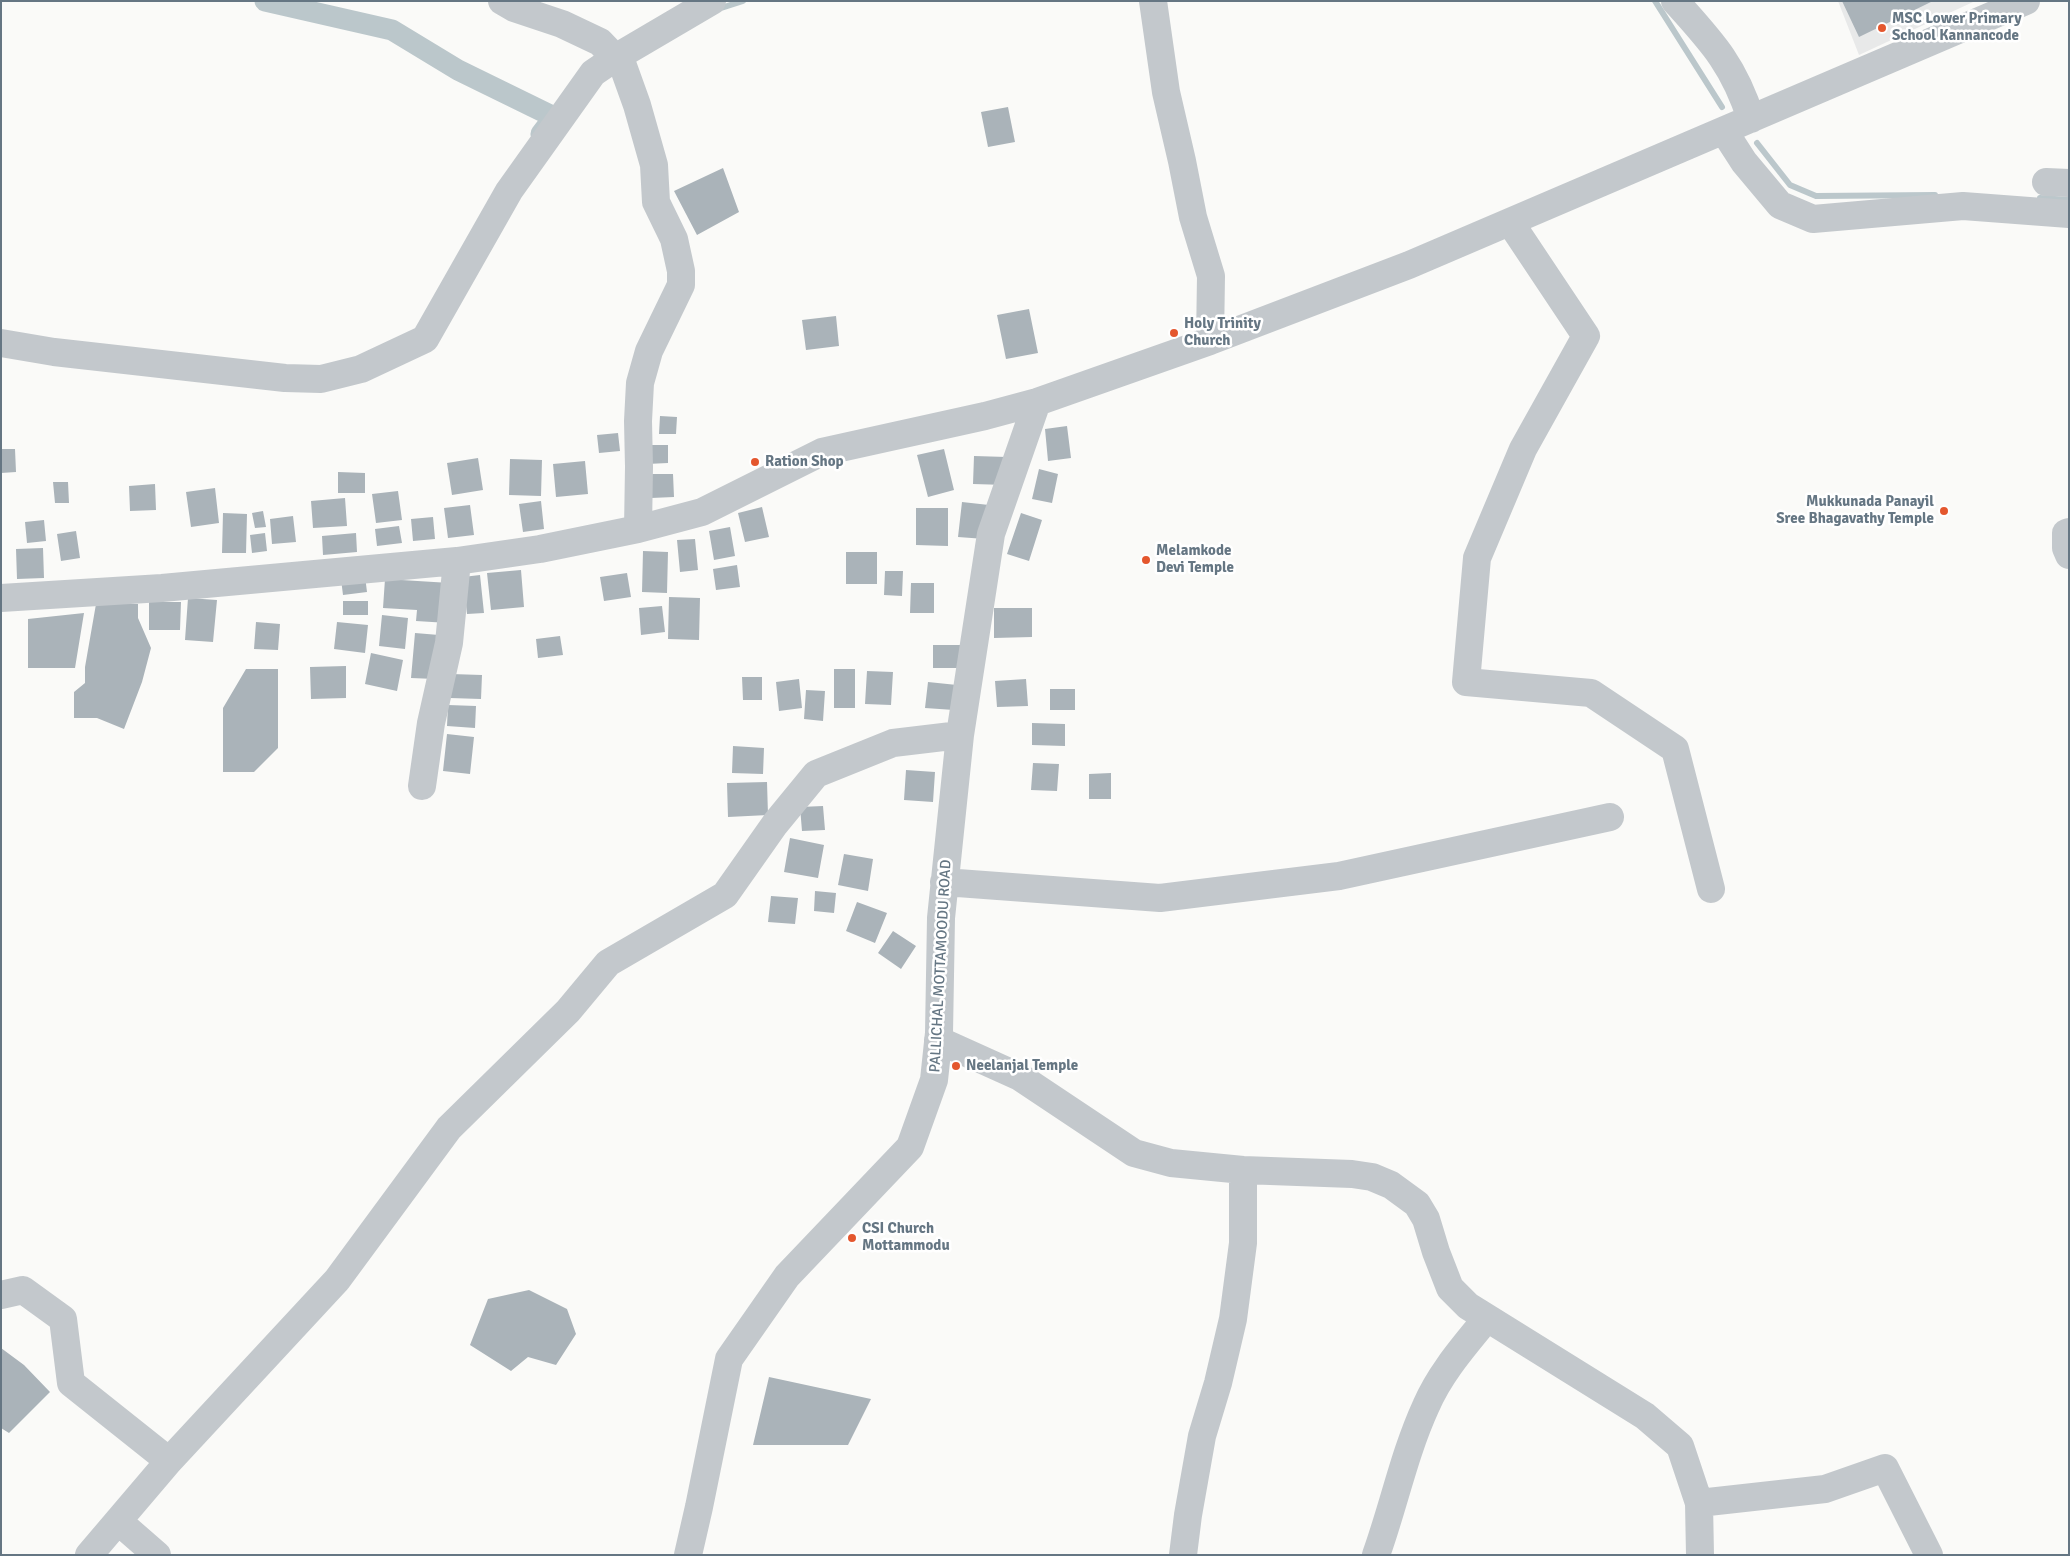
<!DOCTYPE html>
<html>
<head>
<meta charset="utf-8">
<style>
	body { margin:0 }
	#map { position:relative; width:2070px; height:1556px; overflow:hidden; background:#fafaf8; font-family:Signika,sans-serif }
	canvas { display:block }
	.frame { position:absolute; inset:0; border:2px solid #657683; pointer-events:none }
</style>
</head>
<body>
<div id="map">
<canvas width="2070" height="1556"></canvas>
<div class="frame"></div>
</div>
<script>
const c = document.querySelector('canvas').getContext('2d');
c.lineJoin = 'round';
function fillPath(path, color) {
  c.fillStyle = color;
  c.fill(path, 'evenodd');
}
function strokePath(path, color, width, dash) {
  c.strokeStyle = color;
  c.lineWidth = width;
  c.lineCap = dash ? 'butt' : 'round';
  c.setLineDash(dash || []);
  c.stroke(path);
}
function label(font, color, halo, rows, align = 'center') {
  c.font = font + ' Signika,sans-serif';
  c.lineWidth = 5;
  c.setLineDash([]);
  c.textBaseline = 'middle';
  c.strokeStyle = halo;
  c.fillStyle = color;
  for (const [text, x, y, turn = 0] of rows) {
    c.save();
    c.translate(x, y);
    c.rotate((+turn || 0) * Math.PI / 180);
    c.textAlign = isNaN(turn) ? turn : align;
    if (halo) c.strokeText(text, 0, 0);
    c.fillText(text, 0, 0);
    c.restore();
  }
}
fillPath(new Path2D(`
	M1838,1H1972L1973,2L1859,55Z`), '#e8e9e9');
strokePath(new Path2D(`
	M1655,1L1722,107
	M718,9L743,1
	M1757,143L1790,185L1816,196L1935,195
	M2040,198L2069,200`), '#bbc7cb', 6);
strokePath(new Path2D(`
	M265,1L392,30L458,70L554,117L541,134`), '#bbc7cb', 21);
fillPath(new Path2D(`
	M1842,1H1933L1859,37Z
	M1008,107L1015,142L988,147L981,112Z
	M723,168L739,212L697,235L674,191Z
	M1029,309L1038,353L1006,359L997,315Z
	M836,316L839,346L806,350L802,320Z
	M660,416L677,417L676,434H659Z
	M1067,426L1071,458L1048,461L1045,429Z
	M618,433L620,451L599,453L597,435Z
	M647,445H668V463L647,464Z
	M1,449H15L16,472L1,473Z
	M944,449L954,490L928,497L917,455Z
	M974,456L1007,457L1006,485L973,484Z
	M478,458L483,490L452,495L447,463Z
	M510,459L542,460L541,496L509,495Z
	M585,461L588,494L556,497L553,464Z
	M1039,469L1058,474L1052,503L1032,499Z
	M338,472L365,473V493H338Z
	M651,474H673L674,497L651,498Z
	M53,482H68L69,503H55Z
	M155,484L156,510L130,511L129,486Z
	M215,488L219,523L191,527L186,492Z
	M398,491L402,520L376,523L372,494Z
	M345,498L347,526L313,528L311,501Z
	M541,501L544,529L523,532L519,504Z
	M962,502L989,505L985,539L958,537Z
	M470,505L474,535L448,538L444,508Z
	M762,507L769,537L745,542L738,513Z
	M916,508H948V546L916,545Z
	M263,511L266,527L255,528L252,513Z
	M223,513L247,514L246,553H222Z
	M1021,513L1042,520L1029,561L1007,554Z
	M293,516L296,542L272,544L270,519Z
	M433,517L435,539L413,541L411,519Z
	M44,520L46,541L27,543L25,522Z
	M399,526L402,543L377,546L375,529Z
	M730,527L735,556L714,560L709,531Z
	M76,531L80,558L61,561L57,534Z
	M265,533L267,551L252,553L250,535Z
	M356,533L357,552L323,555L322,536Z
	M695,539L698,570L680,572L677,540Z
	M43,548L44,578L17,579L16,549Z
	M643,551L668,552L667,593L642,592Z
	M846,552H877V584H846Z
	M737,565L740,587L716,590L713,569Z
	M521,570L524,607L491,610L487,573Z
	M885,571H903L902,596L884,595Z
	M627,573L631,597L604,601L600,577Z
	M480,575L484,613L467,614L463,577Z
	M365,576L367,592L343,595L341,579Z
	M385,579L450,583L448,623L416,621L417,610L383,608Z
	M911,583H934V613H910Z
	M669,597L700,598L699,640L668,639Z
	M188,598L217,600L213,642L185,640Z
	M343,601H368V615H343Z
	M149,602H181L180,630H149Z
	M96,604H138V618L151,648L142,682L124,729L97,718H74V692L85,683V667Z
	M662,606L665,632L641,635L639,608Z
	M994,608H1032V637L994,638Z
	M84,613L75,668H28V619Z
	M382,615L408,618L405,649L379,646Z
	M256,622L280,624L278,650L254,649Z
	M337,622L368,625L365,653L334,649Z
	M415,633L439,635L435,679L411,678Z
	M560,636L563,655L538,658L536,639Z
	M933,645H961V668H933Z
	M371,653L403,660L397,691L365,684Z
	M346,666V698L311,699L310,667Z
	M246,669H278V748L254,772H223V708Z
	M834,669H855V708H834Z
	M867,671L893,672L891,705L865,704Z
	M451,674L482,675L481,699L450,698Z
	M742,677H762V700H743Z
	M799,679L802,708L779,711L776,682Z
	M1026,679L1028,706L997,707L995,681Z
	M928,682L957,685L954,710L925,708Z
	M1050,689H1075V710H1050Z
	M806,690L825,691L823,721L804,719Z
	M448,705L476,706L475,728L447,726Z
	M1032,723L1065,724V746L1032,745Z
	M447,734L474,737L470,774L443,771Z
	M733,746L764,748L763,774L732,773Z
	M1033,763L1059,764L1057,791L1031,790Z
	M906,770L935,772L933,802L904,800Z
	M1111,773V799H1089V774Z
	M767,782L768,815L728,817L727,783Z
	M823,806L825,830L802,831L800,807Z
	M790,838L824,845L818,878L784,872Z
	M844,854L873,859L868,891L838,885Z
	M815,891L836,893L834,913L814,911Z
	M771,896L798,898L795,924L768,922Z
	M857,902L887,913L875,943L846,931Z
	M893,931L916,946L901,969L878,953Z
	M529,1290L567,1309L576,1334L556,1365L528,1357L511,1371L470,1345L488,1299Z
	M1,1348L24,1365L50,1392L9,1433L1,1428Z
	M769,1377L871,1399L848,1445H753Z`), '#aab3b9');
strokePath(new Path2D(`
	M502,1L514,8L562,24L600,42L623,66L637,105L654,165L656,202L674,239L681,271V285L649,351L640,383L638,421L639,467L638,529
	M1153,1L1166,92L1182,161L1193,217L1211,276L1210,341
	M1675,1C1712,42 1734,65 1751,119
	M1724,131L1744,162L1780,205L1813,219L1963,206L2069,214
	M2046,182L2069,183
	M1510,222L1586,336L1523,449L1477,558L1466,682L1591,693L1675,749L1711,889
	M1,343L54,352L285,378L321,379L361,369L425,339L509,191L593,73L615,58L712,1
	M2069,532L2066,533V548L2069,555
	M1,598L162,588L457,561L540,549L638,529L702,512L822,452L985,416L1037,402L1210,341L1409,265L2026,1
	M422,786L431,723L449,643L457,561
	M944,882L1160,898L1339,876L1610,817
	M938,1040L1020,1077L1134,1153L1171,1163L1243,1170L1352,1174L1372,1177L1391,1185L1417,1204L1426,1219L1436,1252L1450,1288L1468,1306L1645,1416L1680,1446L1699,1503L1700,1555
	M1,1295L23,1290L63,1319L71,1383L169,1461L337,1280L449,1128L568,1011L608,963L725,895L775,824L816,774L893,743L960,735
	M1699,1503L1825,1489L1885,1468L1929,1555
	M118,1521L157,1555
	M89,1555L169,1461
	M688,1555L699,1507L729,1359L787,1276L910,1147L934,1080L939,1033L941,918L960,735L991,534L1037,402
	M1183,1555L1188,1515L1202,1436L1218,1383L1233,1319L1243,1243V1170
	M1376,1555C1394,1505 1404,1454 1426,1406C1440,1373 1465,1345 1487,1318`), '#c3c8cc', 28);
for (const [x, y, r, color] of [
	[1882,28,5,"#e4572e"],
	[1174,333,5,"#e4572e"],
	[755,462,5,"#e4572e"],
	[1944,511,5,"#e4572e"],
	[1146,560,5,"#e4572e"],
	[956,1066,5,"#e4572e"],
	[852,1238,5,"#e4572e"]
]) {
  const dot = new Path2D();
  dot.arc(x, y, r, 0, 2 * Math.PI);
  c.fillStyle = color;
  c.fill(dot);
  strokePath(dot, '#fff', 2);
}
label('bold 15px', '#657683', '#fff', [
	["MSC Lower Primary",1892,19],
	["School Kannancode",1892,36],
	["Holy Trinity",1184,324],
	["Church",1184,341],
	["Ration Shop",765,462],
	["Mukkunada Panayil",1934,502,"right"],
	["Sree Bhagavathy Temple",1934,519,"right"],
	["Melamkode",1156,551],
	["Devi Temple",1156,568],
	["Neelanjal Temple",966,1066],
	["CSI Church",862,1229],
	["Mottammodu",862,1246]
], 'left');
label('15px', '#657683', '#fff', [
	["PALLICHAL MOTTAMOODU ROAD",941,966,-87]
]);
</script>
</body>
</html>
